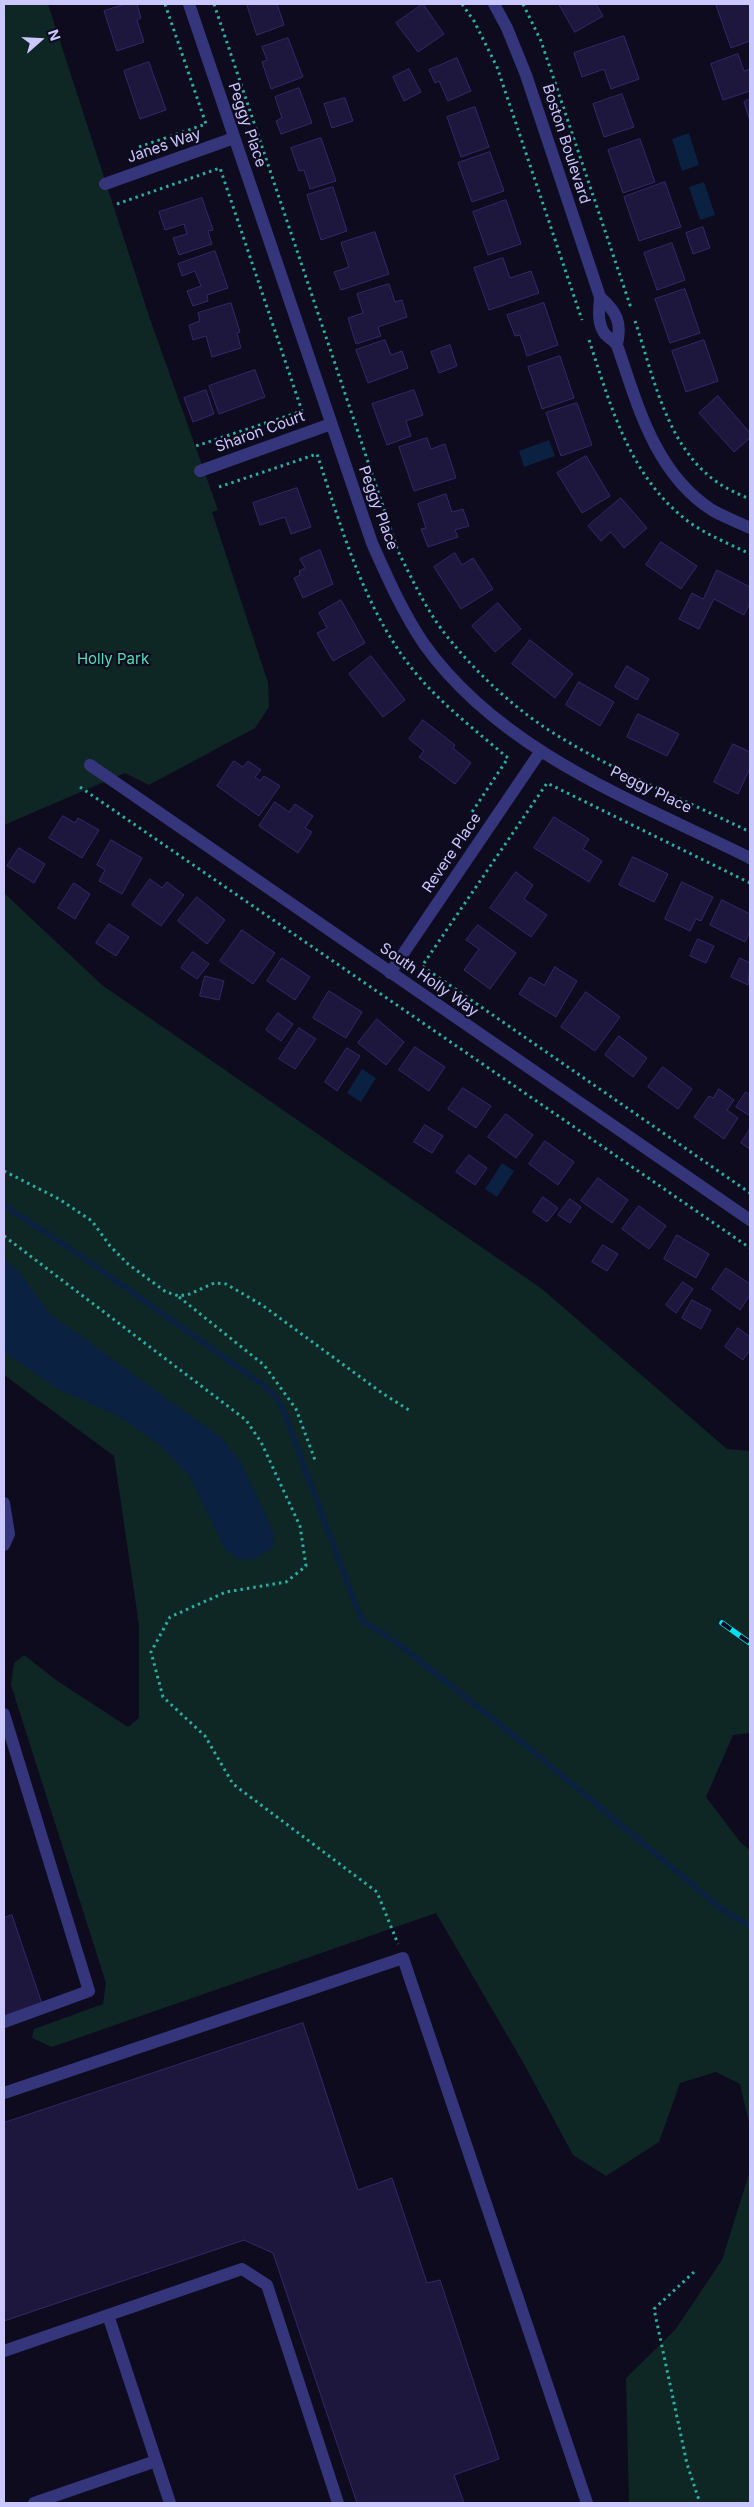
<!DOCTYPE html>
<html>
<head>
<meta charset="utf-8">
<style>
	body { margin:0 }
	#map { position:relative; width:754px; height:2507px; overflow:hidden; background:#0d0b1d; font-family:Inter,sans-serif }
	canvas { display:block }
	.frame { position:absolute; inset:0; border:5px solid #cbc7ff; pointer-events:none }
	.north { position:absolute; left:15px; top:15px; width:50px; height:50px; -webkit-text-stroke:4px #0d0b1d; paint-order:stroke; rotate:71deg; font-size:14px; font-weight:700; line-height:20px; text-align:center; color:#cbc7ff }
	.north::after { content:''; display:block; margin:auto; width:18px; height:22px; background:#cbc7ff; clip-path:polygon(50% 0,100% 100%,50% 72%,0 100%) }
</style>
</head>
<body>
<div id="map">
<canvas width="754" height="2507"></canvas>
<div class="frame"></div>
<div class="north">N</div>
</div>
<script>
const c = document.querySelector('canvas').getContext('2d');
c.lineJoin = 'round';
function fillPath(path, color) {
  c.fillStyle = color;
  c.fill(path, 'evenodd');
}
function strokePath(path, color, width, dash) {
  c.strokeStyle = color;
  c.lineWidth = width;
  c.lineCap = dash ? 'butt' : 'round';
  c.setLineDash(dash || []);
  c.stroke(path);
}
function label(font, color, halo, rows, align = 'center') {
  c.font = font + ' Inter,sans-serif';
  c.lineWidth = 4.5;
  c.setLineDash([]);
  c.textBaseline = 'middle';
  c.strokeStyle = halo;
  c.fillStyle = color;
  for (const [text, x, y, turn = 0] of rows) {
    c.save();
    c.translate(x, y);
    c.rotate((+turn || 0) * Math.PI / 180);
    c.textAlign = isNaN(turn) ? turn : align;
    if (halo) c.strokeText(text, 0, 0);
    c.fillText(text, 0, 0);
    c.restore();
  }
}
fillPath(new Path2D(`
	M4,4H48L150,319L218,510L212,512L268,683L269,707L255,728L149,785L125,773L4,825Z
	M4,893L102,985L542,1289L727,1449L750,1451V1733L733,1735L706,1797L741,1843L750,1850V2127L740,2084L716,2072L680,2083L659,2142L606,2176L573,2155L524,2064L436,1913L52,2047L32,2038L34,2029L103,2004L106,1983L11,1685L14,1663L24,1655L56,1680L128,1727L139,1718V1625L114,1456L4,1375Z
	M750,2171V2503H629L626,2378L675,2330L722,2260Z`), '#0e2725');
fillPath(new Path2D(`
	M689,133L699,165L682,171L672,139Z
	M704,182L715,215L700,220L689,187Z
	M549,440L555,456L524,467L519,451Z
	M362,1069L376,1078L361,1102L347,1093Z
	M502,1163L514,1171L497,1197L485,1189Z
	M4,1258L21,1274L49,1313L223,1439L240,1461L274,1532L273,1547L255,1559L239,1560L225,1549L190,1477L161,1446L120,1417L56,1388L4,1352Z`), '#0b2141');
strokePath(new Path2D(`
	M4,1205L78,1254L262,1384L276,1397L283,1409L357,1609L364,1622L396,1642L517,1738L723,1910L750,1926`), '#0b2141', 5.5);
const building = new Path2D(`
	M126,4H137L141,18L137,20L144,42L117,51L104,11Z
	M247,4H277L284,25L257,35Z
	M423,4L444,34L418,52L396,23Z
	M559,4H596L603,16L575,32Z
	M721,4H750V41L731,48L716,5Z
	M624,36L639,79L611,89L604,69L582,77L574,53Z
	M288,38L303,77L271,89L262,62L267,60L262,47Z
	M738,54L744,71L750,69V91L723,100L711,64Z
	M457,58L471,91L448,101L439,81L435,83L429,70Z
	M149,62L166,110L140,119L124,71Z
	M409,69L421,92L404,101L393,77Z
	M299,88L312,123L281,134L276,121L282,118L275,97Z
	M622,94L634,127L604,137L593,104Z
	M345,98L353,121L332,128L324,104Z
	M750,99V121L744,102Z
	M475,107L489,147L461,157L447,117Z
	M321,138L336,181L310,189L304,170L299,171L291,148Z
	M640,139L655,182L623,193L608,150Z
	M490,152L504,191L472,202L458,163Z
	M665,182L681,227L639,241L624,197Z
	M333,187L347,231L321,240L307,195Z
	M202,198L213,230L208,231L212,244L179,255L173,238L187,234L184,224L165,230L159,212Z
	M506,200L521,244L488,255L473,212Z
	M703,227L710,248L693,254L686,233Z
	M375,232L389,274L341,290L334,272L349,267L341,243Z
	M672,243L685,280L657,290L644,253Z
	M215,251L228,288L207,295L208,301L193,306L187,291L201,286L195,271L182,276L178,264Z
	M503,258L510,278L531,271L539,293L489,310L474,268Z
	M389,284L395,302L402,300L407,317L378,327L381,336L356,344L348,318L363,313L357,294Z
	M685,289L700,333L670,343L655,299Z
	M231,303L240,332L237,333L241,348L212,357L206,336L193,340L189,325L200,321L198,313Z
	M544,303L558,345L527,356L520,335L515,336L507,315Z
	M385,340L391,355L402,351L408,368L368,383L356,350Z
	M704,340L718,381L686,392L672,351Z
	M450,345L457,366L439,373L431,352Z
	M560,356L574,398L542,409L528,367Z
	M255,370L265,397L219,414L209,386Z
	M206,390L214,414L193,422L184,398Z
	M414,390L423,415L406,421L411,436L387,445L372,404Z
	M718,396L750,433V438L734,452L699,413Z
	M577,403L592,445L561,456L546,413Z
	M427,438L431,449L445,444L456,478L414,491L399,447Z
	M586,456L610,496L582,513L557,473Z
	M297,488L311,527L291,534L285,517L260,525L253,503Z
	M446,494L452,512L463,509L469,526L455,530L458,537L428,547L421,529L426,528L418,504Z
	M621,498L647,528L624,548L611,532L601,541L588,526Z
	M661,542L697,566L681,589L646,565Z
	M320,550L333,584L303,598L294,578L300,575L299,571L305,568L300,559Z
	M455,553L462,565L473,558L493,589L461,609L434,567Z
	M717,570L750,587V603L744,615L714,599L699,629L679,619L692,593L703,599Z
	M341,600L365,643L333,661L317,633L327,628L319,613Z
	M498,603L521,629L495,652L472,626Z
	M530,640L573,674L555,698L512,664Z
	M371,656L405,700L383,717L349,674Z
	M627,666L649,679L637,700L615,687Z
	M579,682L614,702L600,726L566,705Z
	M638,714L679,734L667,756L627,737Z
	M423,720L455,745L453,748L471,763L455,784L419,757L424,751L409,739Z
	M733,744L750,752V768L738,794L714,782Z
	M234,761L243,767L248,761L261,770L255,777L260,781L264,776L280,786L259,816L217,786Z
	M275,802L289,812L295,804L313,816L305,828L312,832L298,853L259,826Z
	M63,816L75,823L78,818L99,830L82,858L49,838Z
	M554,817L589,839L583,849L602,861L589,882L534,848Z
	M111,840L142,858L122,894L99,881L105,870L97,865Z
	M19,848L45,864L34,883L7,866Z
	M633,857L668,874L654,902L619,885Z
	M516,872L533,885L524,899L547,915L531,937L490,908Z
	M150,879L162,888L167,882L184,895L161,926L132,905Z
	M682,882L713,897L701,921L696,919L690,931L665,919Z
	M74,883L90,894L75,919L58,908Z
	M197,897L225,920L207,944L178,921Z
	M722,900L750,914V931L745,942L710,925Z
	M109,924L129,937L116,956L96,943Z
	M478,925L516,953L490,989L464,970L479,949L466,940Z
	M242,930L275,953L253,984L220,961Z
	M698,939L714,946L706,963L690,956Z
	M193,952L209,964L197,979L181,968Z
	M282,958L310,977L295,1000L267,981Z
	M740,958L750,963L748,985L731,977Z
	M555,967L577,981L556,1017L519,994L530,977L544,985Z
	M205,976L224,981L219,1000L200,996Z
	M329,991L362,1012L346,1038L313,1018Z
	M586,992L620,1017L595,1051L561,1027Z
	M278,1013L293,1024L281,1041L266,1030Z
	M377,1019L404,1042L386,1065L358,1043Z
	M299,1028L316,1039L295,1069L279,1059Z
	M619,1036L647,1058L633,1077L605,1055Z
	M415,1047L445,1067L429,1091L399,1070Z
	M347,1048L360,1056L337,1091L325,1082Z
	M663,1067L692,1089L678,1109L648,1087Z
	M463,1088L491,1106L476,1128L448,1109Z
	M719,1089L734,1100L727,1110L738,1118L724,1139L694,1117L709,1096L713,1098Z
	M746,1092L750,1095V1116L736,1107Z
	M506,1114L533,1135L516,1158L488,1137Z
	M425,1125L443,1136L432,1153L414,1142Z
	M750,1129V1149L741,1143Z
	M545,1141L574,1162L558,1185L529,1164Z
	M469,1155L487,1168L475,1185L456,1172Z
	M598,1178L628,1200L612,1223L581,1201Z
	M543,1197L558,1208L547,1222L533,1212Z
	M570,1199L581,1207L570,1223L558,1215Z
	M639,1206L666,1226L649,1249L622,1229Z
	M677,1235L709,1254L696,1278L664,1259Z
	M603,1245L618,1254L607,1271L592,1262Z
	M726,1268L750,1284V1295L740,1310L712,1289Z
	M683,1282L693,1289L676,1313L666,1305Z
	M692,1300L711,1310L701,1329L682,1318Z
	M738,1328L750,1337V1350L743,1360L725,1347Z
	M12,1915L42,2004L4,2016V1918Z
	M303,2023L358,2190L392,2178L427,2283L440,2280L499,2459L454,2475L464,2503H357L273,2253L244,2240L4,2321V2123Z`);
fillPath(building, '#1d173e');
strokePath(building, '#33296a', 1);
strokePath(new Path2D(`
	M214,4L398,551C413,581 428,614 450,640C476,672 510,704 544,727C608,769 681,798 750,832
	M462,4L474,21L497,67L582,320
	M523,4L541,41L631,308
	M139,147L206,124L165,4
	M117,204L220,168L302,411L193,447
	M635,321C654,377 667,452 723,486C731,491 741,495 750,499
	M589,340C611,407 630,478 689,522C707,535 730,544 750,554
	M219,487L317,454C344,535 368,624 428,687C453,713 481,735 508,758L472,812
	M80,787L750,1248
	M750,883L547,783L422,966L750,1193
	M4,1171L59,1199L92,1221L110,1246L128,1264L166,1292L179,1296L190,1294L214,1283L226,1284L262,1305L382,1393L412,1412
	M4,1236L246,1420L261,1442L300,1526L306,1566L286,1582L226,1592L170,1617L151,1652L163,1697L205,1736L233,1784L377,1892L398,1944
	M179,1297L264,1365L296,1409L315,1460
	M694,2272L654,2309L687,2464L700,2503`), '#2bafa2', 3, [2.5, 4]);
strokePath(new Path2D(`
	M189,4L372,543C387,577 403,613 424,644C501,752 635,801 750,858
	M494,4L507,28L526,75L600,297
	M105,184L234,138
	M617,344C622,323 617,312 600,297C599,310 597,324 605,334C609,339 616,341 618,348C638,407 656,474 712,510C724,517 738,522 750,528
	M200,471L331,424
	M90,765L750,1220
	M390,973L540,752
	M4,1503L9,1534L4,1545
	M4,1714L89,1991L4,2022
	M4,2093L403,1958L587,2503
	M108,2315L170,2503
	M4,2351L242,2269L267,2285L338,2503
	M34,2503L156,2461`), '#35357c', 12);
const rail = new Path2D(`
	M722,1623L750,1643`);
strokePath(rail, '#00e2f2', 5.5);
strokePath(rail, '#0d0b1d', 4, [11]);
label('15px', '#cbc7ff', '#0d0b1d', [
	["Peggy Place",247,125,71],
	["Boston Boulevard",566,144,72],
	["Janes Way",164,146,-19],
	["Sharon Court",260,432,-20],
	["Peggy Place",378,508,70],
	["Peggy Place",651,790,26],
	["Revere Place",452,853,-56],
	["South Holly Way",429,980,35]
]);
label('15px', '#52dfb7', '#0d0b1d', [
	["Holly Park",113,659]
]);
</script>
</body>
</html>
